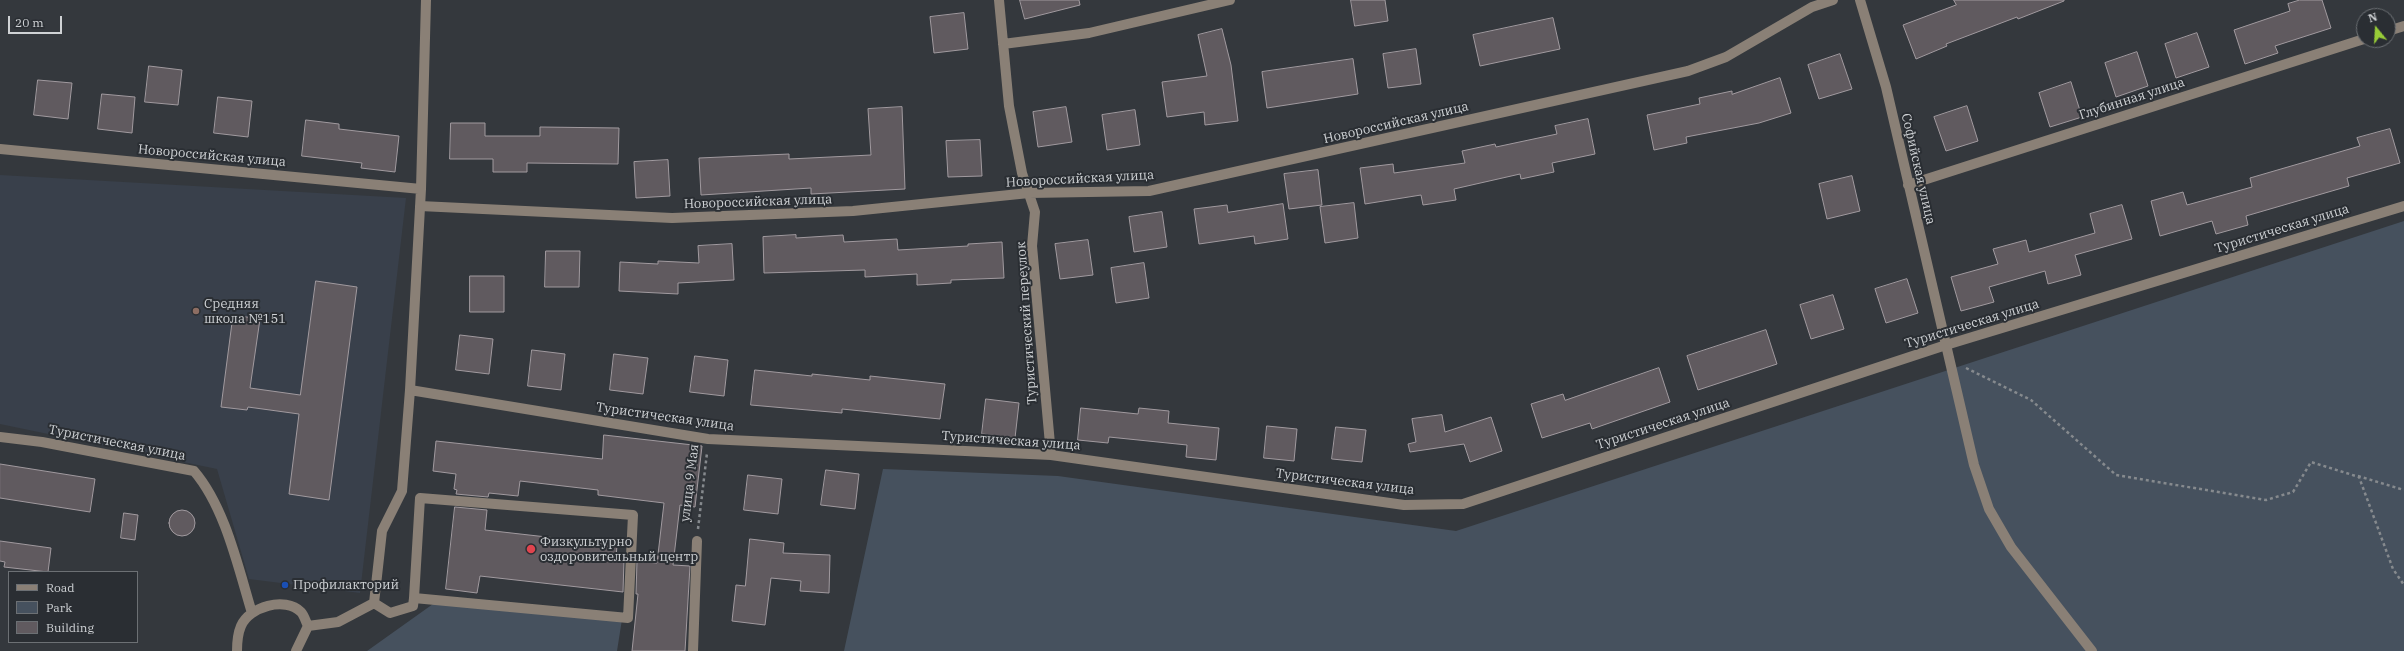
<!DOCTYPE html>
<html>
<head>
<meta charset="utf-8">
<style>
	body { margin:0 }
	#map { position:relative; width:2404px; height:651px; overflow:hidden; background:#34383d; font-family:"IBM Plex Serif",serif }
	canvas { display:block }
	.legend { position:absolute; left:8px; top:571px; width:130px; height:72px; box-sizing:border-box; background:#2a2e33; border:1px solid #6c7074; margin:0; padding:5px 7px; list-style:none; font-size:12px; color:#cfd2d5 }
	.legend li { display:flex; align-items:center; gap:8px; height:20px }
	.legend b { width:20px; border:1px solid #6c7074 }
	.north { position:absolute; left:2356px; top:8px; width:40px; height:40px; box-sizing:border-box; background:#2a2e33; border:1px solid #6c7074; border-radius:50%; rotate:342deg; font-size:11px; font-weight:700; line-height:16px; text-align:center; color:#cfd2d5 }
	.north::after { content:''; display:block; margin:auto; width:14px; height:18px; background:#97cc38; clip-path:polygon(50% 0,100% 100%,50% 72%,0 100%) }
	.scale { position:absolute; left:8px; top:16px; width:54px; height:18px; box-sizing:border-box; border:2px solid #cfd2d5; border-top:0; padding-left:5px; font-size:12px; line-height:14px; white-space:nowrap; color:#cfd2d5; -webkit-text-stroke:3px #2a2e33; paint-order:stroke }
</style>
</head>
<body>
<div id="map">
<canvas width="2404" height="651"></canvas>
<ul class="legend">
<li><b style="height:5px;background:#8a8076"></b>Road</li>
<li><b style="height:11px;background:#46515e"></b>Park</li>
<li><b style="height:11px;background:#605a5f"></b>Building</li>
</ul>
<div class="north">N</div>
<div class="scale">20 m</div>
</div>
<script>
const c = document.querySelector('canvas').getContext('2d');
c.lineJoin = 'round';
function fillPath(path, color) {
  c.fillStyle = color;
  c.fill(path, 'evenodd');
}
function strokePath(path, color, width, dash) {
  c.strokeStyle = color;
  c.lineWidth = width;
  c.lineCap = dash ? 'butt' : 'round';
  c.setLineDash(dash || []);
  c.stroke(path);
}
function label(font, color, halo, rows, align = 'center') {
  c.font = font + ' "IBM Plex Serif",serif';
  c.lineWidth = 4;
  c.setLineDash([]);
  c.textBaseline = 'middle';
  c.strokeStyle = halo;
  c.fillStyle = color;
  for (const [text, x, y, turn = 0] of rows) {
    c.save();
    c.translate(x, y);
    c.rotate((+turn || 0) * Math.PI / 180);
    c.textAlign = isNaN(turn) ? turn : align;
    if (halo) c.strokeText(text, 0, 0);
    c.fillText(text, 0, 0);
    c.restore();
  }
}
fillPath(new Path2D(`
	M0,175L406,198L360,593L249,579L217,469L0,424Z`), '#39404b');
fillPath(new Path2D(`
	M2404,221V651H844L883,469L1058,476L1456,531Z
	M440,599L623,613L617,651H367Z`), '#46515e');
const building = new Path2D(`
	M1020,0H1079L1080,5L1025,19Z
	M1351,0H1385L1388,21L1355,26Z
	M1954,0H2064V1L2018,19L2017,17L1946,44L1947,46L1916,59L1903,25L1956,5Z
	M2300,0H2322L2331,28L2275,46L2278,53L2245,64L2234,30L2290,11L2288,4Z
	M964,13L968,49L934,53L930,17Z
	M1553,18L1560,49L1480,66L1473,35Z
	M1222,29L1231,65L1238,121L1205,125L1204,112L1167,117L1162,82L1207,76L1198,35Z
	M2197,33L2209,67L2176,78L2165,44Z
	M1416,49L1421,84L1388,88L1383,54Z
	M2137,52L2148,86L2116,97L2105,63Z
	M1840,54L1852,89L1819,99L1808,65Z
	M1353,59L1358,94L1267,108L1262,72Z
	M149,66L182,70L178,105L145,102Z
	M1780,78L1791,113L1759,123L1686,137L1687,143L1654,150L1647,115L1700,104L1699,98L1732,91V94Z
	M38,80L72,83L68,119L34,115Z
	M2071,82L2082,117L2050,127L2039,93Z
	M102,94L135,97L132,133L98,129Z
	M218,97L252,101L248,137L214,133Z
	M1967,106L1978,141L1946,151L1934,117Z
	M902,107L905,189L811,194V188L701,195L699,158L789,154V159L871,155L868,109Z
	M1066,107L1072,142L1038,147L1033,112Z
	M1135,110L1140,145L1107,150L1102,115Z
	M1588,119L1595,154L1552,163L1554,172L1521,179L1520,174L1454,189L1456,200L1423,205L1421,195L1365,204L1360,168L1393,164L1394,173L1465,163L1462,151L1495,144L1496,147L1557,134L1555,126Z
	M306,120L339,124V129L399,136L395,172L361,168L362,163L302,156Z
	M451,123H485V136H540V127L619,128L618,164L527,163V172H493V159H450Z
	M2390,129L2400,163L2347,178L2349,186L2246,216L2248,225L2216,234L2212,221L2160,236L2151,201L2183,192L2187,205L2252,187L2250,178L2360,146L2357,138Z
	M980,140L982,176L948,177L946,141Z
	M668,160L670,196L636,198L634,162Z
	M1318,170L1322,205L1289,209L1284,174Z
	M1852,176L1860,211L1827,219L1819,184Z
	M1354,203L1358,238L1325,243L1320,207Z
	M1283,204L1288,239L1255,244L1254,236L1199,244L1194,209L1227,205L1228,212Z
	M2122,205L2132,239L2075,255L2081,275L2048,284L2045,271L1989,287L1994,302L1961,311L1951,277L1998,264L1993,249L2026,240L2029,252L2095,233L2090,214Z
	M1162,212L1167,247L1134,252L1129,217Z
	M796,235V238L843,235L844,242L897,239L898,250L968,246V244L1002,242L1004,278L951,280V283L917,285V274L865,277V270L764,273L763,237Z
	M1088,240L1093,275L1060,279L1055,244Z
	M732,244L734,280L678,283V294L619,291L620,262L658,264V261L699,263L698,246Z
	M546,251H580L579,287H545Z
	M1144,263L1149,298L1116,303L1111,268Z
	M470,276H504V312H470Z
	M1907,279L1918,313L1886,323L1875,289Z
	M316,281L357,287L329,500L289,494L299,414L248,407L247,410L221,407L233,315L260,319L250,388L300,395Z
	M1833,295L1844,329L1811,339L1800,305Z
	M1766,330L1777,364L1698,390L1687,356Z
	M460,335L493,339L489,374L456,370Z
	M532,350L565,354L561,390L528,386Z
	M614,354L648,358L643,394L610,390Z
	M695,356L728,360L724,396L690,392Z
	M1659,368L1670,402L1592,429L1590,423L1542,438L1531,404L1563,394L1565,400Z
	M755,370L812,376V374L870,380V376L945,384L940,419L842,409V413L751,405Z
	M986,399L1019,403L1015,438L982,434Z
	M1081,408L1138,414L1139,408L1169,411L1168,423L1219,428L1216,460L1186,457L1187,445L1109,437L1108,443L1078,440Z
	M1442,415L1445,432L1491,417L1502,451L1470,462L1464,444L1410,452L1408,444L1416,442L1412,419Z
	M1267,426L1297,429L1294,461L1264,458Z
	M1336,427L1366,430L1362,462L1332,459Z
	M604,435L702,446L695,507L680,505L673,565L690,566L685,651H632L638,594H636L637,561L657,563L664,503L598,495V490L520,481L518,496L489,493L488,497L456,494L457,490L454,489L456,474L433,471L436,441L602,459Z
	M0,464L95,479L90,512L0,498Z
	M826,470L859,474L855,509L821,505Z
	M748,475L782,479L778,514L744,510Z
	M455,507L487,510L485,530L617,545L616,558L624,559L623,592L480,576L477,593L446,589Z
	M169 523a13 13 0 1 1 26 0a13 13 0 1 1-26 0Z
	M124,513L138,515L135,540L121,538Z
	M750,539L784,543L783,553L830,555L829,593L800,591L801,581L771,578L765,625L732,621L736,585L745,586Z
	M0,541L51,548L48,572L4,567L5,562L0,561Z`);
fillPath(building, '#605a5f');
strokePath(building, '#a19a9f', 1);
strokePath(new Path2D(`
	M1966,368L2031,400L2116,475L2266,500L2293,492L2311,462L2359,477L2393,569L2404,585
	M2358,476L2404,490
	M698,529L707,453`), '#868a8e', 2.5, [3, 3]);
strokePath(new Path2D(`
	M999,0L1009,106L1022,173L1035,212L1032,246L1051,455
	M1860,0L1886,87L1974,465L1989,509L2011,547L2092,651
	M2388,31L2404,26
	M1003,44L1089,33L1230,0
	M0,149L421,189
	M1908,185L2364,39
	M420,206L672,218L853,211L1029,193L1149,191L1688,71L1726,57L1812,7L1833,0
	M410,390L708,439L1051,455L1404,505L1463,504L1946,345L2404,206
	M0,437L42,442L194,471C225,507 238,567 252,613
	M374,603L390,613L413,606L414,598L628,618L633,515L420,498L414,598
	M308,626L338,622L374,603L382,531L402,491L410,390L421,189L426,0
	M237,651C237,643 238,633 241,626C249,607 285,596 301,612C304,615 306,622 308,626L296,651
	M693,651L697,541`), '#8a8076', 10);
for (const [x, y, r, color] of [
	[196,311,4,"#8d6e63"],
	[531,549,5,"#e0444e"],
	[285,585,4,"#1a4fb4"]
]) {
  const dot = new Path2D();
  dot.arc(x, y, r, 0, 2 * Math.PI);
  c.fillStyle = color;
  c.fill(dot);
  strokePath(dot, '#2a2e33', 1.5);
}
label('13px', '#cfd2d5', '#2a2e33', [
	["Глубинная улица",2132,99,-18],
	["Новороссийская улица",1396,123,-13],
	["Новороссийская улица",212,156,5],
	["Софийская улица",1918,169,77],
	["Новороссийская улица",1080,179,-3],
	["Новороссийская улица",758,202,-2],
	["Туристическая улица",2282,229,-17],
	["Туристический переулок",1027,323,-94],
	["Туристическая улица",1972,324,-17],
	["Туристическая улица",665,417,8],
	["Туристическая улица",1663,424,-18],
	["Туристическая улица",1011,441,4],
	["Туристическая улица",117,443,11],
	["Туристическая улица",1345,482,7],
	["улица 9 Мая",690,483,-83]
]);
label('13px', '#cfd2d5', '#2a2e33', [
	["Средняя",204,304],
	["школа №151",204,319],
	["Физкультурно",540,542],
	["оздоровительный центр",540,557],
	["Профилакторий",293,585]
], 'left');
</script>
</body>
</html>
